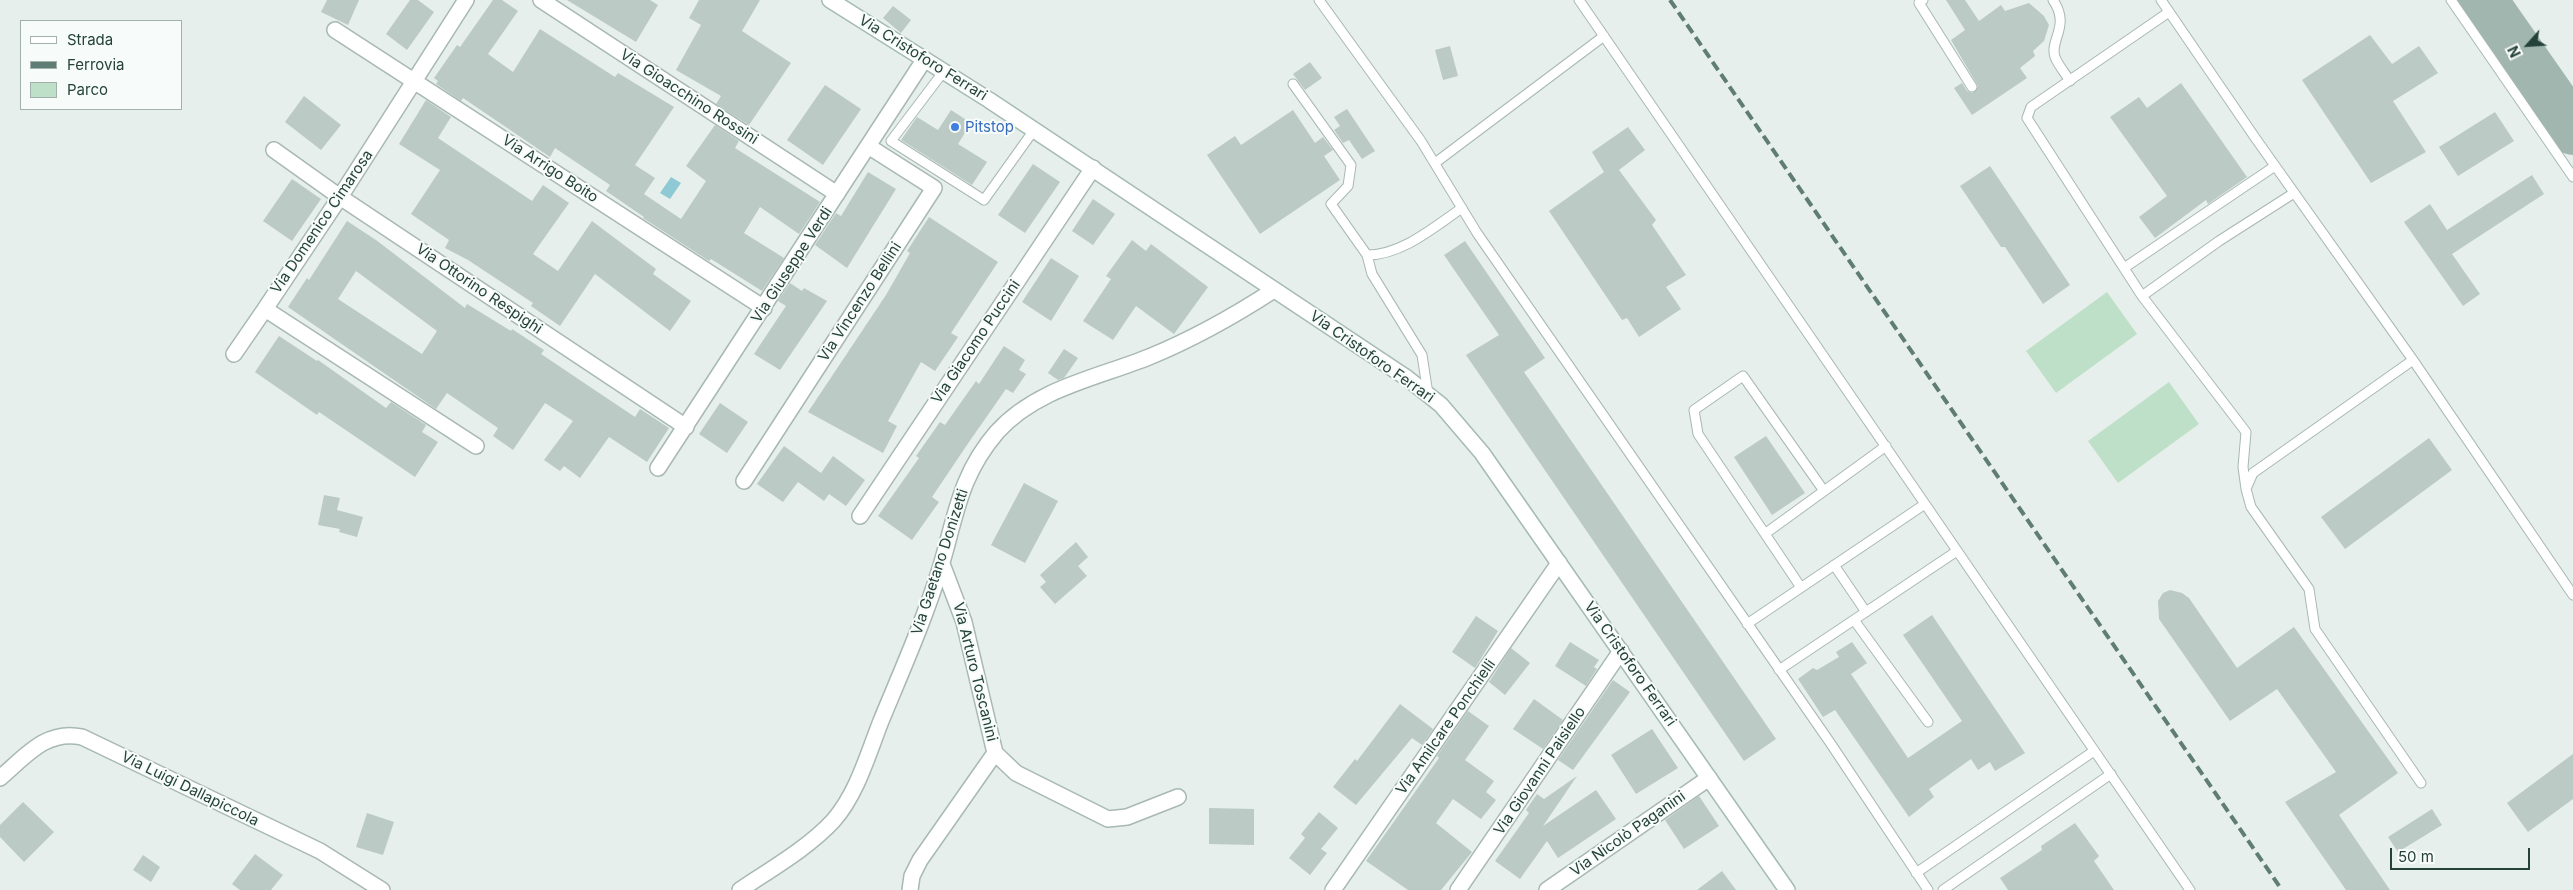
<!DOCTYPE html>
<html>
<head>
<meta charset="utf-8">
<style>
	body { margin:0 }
	#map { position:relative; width:2573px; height:890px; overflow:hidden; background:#e6efeb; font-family:Inter,sans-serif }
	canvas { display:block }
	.legend { position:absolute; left:20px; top:20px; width:162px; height:90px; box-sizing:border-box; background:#f7fbf9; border:1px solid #a3b1ad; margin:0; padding:6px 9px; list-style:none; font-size:15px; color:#24423a }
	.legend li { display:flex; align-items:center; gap:10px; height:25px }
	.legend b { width:25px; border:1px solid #a3b1ad }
	.north { position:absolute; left:2503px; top:20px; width:50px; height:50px; -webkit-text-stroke:4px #f7fbf9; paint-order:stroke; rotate:244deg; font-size:14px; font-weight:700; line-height:20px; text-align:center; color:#24423a }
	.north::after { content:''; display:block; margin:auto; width:18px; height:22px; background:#24423a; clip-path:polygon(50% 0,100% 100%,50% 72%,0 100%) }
	.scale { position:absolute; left:2390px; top:848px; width:140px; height:22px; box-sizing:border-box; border:2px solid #24423a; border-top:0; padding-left:6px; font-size:15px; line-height:18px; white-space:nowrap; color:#24423a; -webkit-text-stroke:4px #f7fbf9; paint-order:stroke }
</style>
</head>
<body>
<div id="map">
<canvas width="2573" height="890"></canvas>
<ul class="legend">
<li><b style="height:6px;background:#fff"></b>Strada</li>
<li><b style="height:6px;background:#5f7d75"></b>Ferrovia</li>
<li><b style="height:14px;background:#bfe0c8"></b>Parco</li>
</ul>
<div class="north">N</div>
<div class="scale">50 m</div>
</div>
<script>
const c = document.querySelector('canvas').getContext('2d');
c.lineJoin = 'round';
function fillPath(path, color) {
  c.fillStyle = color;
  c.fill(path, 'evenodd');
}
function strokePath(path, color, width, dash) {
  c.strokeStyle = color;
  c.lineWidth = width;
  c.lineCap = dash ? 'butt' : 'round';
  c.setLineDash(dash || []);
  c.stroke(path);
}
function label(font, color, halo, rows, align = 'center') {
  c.font = font + ' Inter,sans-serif';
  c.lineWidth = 4;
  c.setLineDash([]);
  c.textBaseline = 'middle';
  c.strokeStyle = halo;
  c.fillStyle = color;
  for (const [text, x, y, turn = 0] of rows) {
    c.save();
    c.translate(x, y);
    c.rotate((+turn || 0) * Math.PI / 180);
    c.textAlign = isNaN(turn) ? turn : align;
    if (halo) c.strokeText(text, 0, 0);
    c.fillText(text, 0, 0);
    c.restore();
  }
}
fillPath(new Path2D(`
	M2107,292L2137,334L2056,393L2026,351Z
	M2169,382L2199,424L2118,483L2088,441Z`), '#bfe0c8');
fillPath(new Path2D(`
	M671,177L681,183L670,199L660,193Z`), '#8ec9d4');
strokePath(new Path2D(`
	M2482,0L2573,130`), '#a2b6b0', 50);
fillPath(new Path2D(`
	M327,0H359L348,25L321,12Z
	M410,0H418L434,12L407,50L386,34Z
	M493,0H502L518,11L488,54L513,72L540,29L615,77L618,73L674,107L635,165L655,178L644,194L681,219L706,181L686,166L715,125L739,141L735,148L820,202L799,234L760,207L744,233L784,258L762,291L711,259L709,261L643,218L644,217L606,191L610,185L555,148L550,157L463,98L461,101L436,84L438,81L434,78L457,45L460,47Z
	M567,0H650L658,5L636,42Z
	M699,0H760L742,31L791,63L749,125L716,104L721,96L676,70L701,25L689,18Z
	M1946,0H1965L1979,21L2001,5L2005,11L2029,3L2044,16L2049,25L2044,41L2033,51L2035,56L2020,68L2027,78L1972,115L1954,88L1962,83L1967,91L1973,93L1978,86L1951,40L1965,30Z
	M893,6L911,20L901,33L883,18Z
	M2370,35L2392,64L2419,46L2438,73L2393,101L2426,152L2371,183L2302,80Z
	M1450,46L1458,76L1443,80L1435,50Z
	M1310,62L1322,78L1305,90L1293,74Z
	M2181,83L2247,177L2208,204L2206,200L2155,238L2139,217L2167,196L2110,117L2139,97L2147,108Z
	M825,85L861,109L823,165L787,140Z
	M304,96L341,125L321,150L285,122Z
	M426,100L451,117L438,138L532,201L543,185L569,203L533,254L558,271L592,221L656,269L653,274L691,301L670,331L595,274L560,326L531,306L533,303L468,260L445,248L449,240L411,214L440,170L399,144Z
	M1347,109L1375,151L1362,159L1349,140L1343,143L1334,130L1340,126L1334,117Z
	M951,110L971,123L958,144L987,162L972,185L901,140L917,117L938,130Z
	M1293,110L1315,143L1323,137L1333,150L1324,156L1340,180L1260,234L1207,155L1235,136L1241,145Z
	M2495,112L2514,141L2458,176L2439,147Z
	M1628,127L1645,150L1619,170L1656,220L1652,225L1686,275L1666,287L1681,309L1639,337L1627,318L1622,320L1549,211L1604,172L1592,152Z
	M1033,164L1060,182L1025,233L998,215Z
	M1990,166L2070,285L2043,304L2005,247H2001L1960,186Z
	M868,172L896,189L847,268L815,245L836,213L841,216Z
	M2532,175L2544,194L2452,254L2480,294L2463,306L2404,222L2430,204L2447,230Z
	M292,179L321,199L292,241L263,221Z
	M1093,199L1115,214L1093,245L1072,231Z
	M929,217L998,262L951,333L958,337L935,371L921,362L888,421L897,426L883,453L808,412L886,295L910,253L907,251Z
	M347,221L376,240L465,308L467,304L511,331L512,329L544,350L541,354L635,417L640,409L669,428L647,462L609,437L580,478L564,466L560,471L544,460L573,421L545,403L513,450L493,436L498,428L447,393L436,409L288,307L307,278L309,280ZM356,271L437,331L422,354L338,299Z
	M1132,240L1146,251L1151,244L1208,287L1174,334L1136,306L1113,340L1083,321L1111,279L1106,276Z
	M1465,241L1545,358L1524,372L1776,739L1744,761L1466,355L1499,335L1444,255Z
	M1051,258L1079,276L1051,321L1022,302Z
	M790,283L802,291L804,288L827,301L780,370L754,354L786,306L778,301Z
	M279,336L317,361L318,360L386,408L391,402L426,425L422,432L438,442L415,477L319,412L317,415L255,372Z
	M1004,346L1025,360L1019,370L1026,374L1013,393L1006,389L969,442L932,497L939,502L912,540L878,516L919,458L916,456L940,422L945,425L976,381L979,384Z
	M1064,349L1078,358L1064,378L1058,380L1048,373Z
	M720,403L748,422L727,453L699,434Z
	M1766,436L1805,493L1772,515L1734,457Z
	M2429,438L2452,470L2345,549L2321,517Z
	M784,446L821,473L833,456L865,480L846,506L829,494L824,501L798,482L783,502L757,484Z
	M1024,483L1058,501L1025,563L991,545Z
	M324,495L340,498L337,510L363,517L357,537L339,532L340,529L318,525Z
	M1076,542L1088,557L1078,566L1087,576L1055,604L1040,587L1046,582L1040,575Z
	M2170,590L2182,593L2189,598L2237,668L2294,627L2398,773L2339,815L2390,890H2346L2285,802L2336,772L2277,689L2230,721L2159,619L2158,601L2163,593Z
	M1932,615L2025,753L1995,771L1990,762L1978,770L1971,759L1929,789L1934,797L1909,817L1835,710L1823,717L1798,679L1813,668L1817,670L1839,657L1836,652L1852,642L1867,663L1851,674L1908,758L1962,721L1903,635Z
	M1476,616L1498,631L1475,668L1452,652Z
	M1570,642L1599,660L1594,667L1597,669L1586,686L1555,666Z
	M1511,648L1530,663L1505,695L1489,682Z
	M1613,680L1630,692L1573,770L1558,760Z
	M1534,699L1563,720L1543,749L1513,729Z
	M1400,704L1433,729L1422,745L1412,738L1356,805L1333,787L1355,759L1357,761Z
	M1468,711L1489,726L1465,760L1494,781L1486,792L1496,800L1481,819L1453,799L1436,823L1472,852L1441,890H1408L1366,861L1439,758L1437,756Z
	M1652,729L1678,768L1636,794L1611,755Z
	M2573,754V799L2528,832L2507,803Z
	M1577,776L1543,826L1596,790L1616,819L1558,858L1547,841L1520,879L1495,861L1529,813L1526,810L1537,794L1544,799Z
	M1699,796L1719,826L1684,849L1665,820Z
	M23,802L54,832L24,862L0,837V825Z
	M1209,808L1254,809V845L1209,844Z
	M2432,809L2442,825L2398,852L2388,837Z
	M1319,812L1338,828L1321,849L1327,853L1310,875L1289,858L1305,838L1301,834Z
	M367,813L394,822L383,855L356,847Z
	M2075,823L2099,856L2094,861L2114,890H2008L2000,878L2042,850L2041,846Z
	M255,854L283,875L271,890H240L232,884Z
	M143,855L160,867L151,882L133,870Z
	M1722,871L1736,890H1697Z`), '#bbcac4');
const service = new Path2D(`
	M1319,0L1421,141L1477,233L1831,744L1928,890
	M1579,0L2190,890
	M1923,0L1919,3L1972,87
	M2053,0C2071,26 2049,40 2055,57C2058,65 2065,73 2070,81
	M2161,0L2256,139L2413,360L2573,595
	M2451,0L2573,177
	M2169,12L2031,107L2027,118L2142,296L2246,432L2243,467L2246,489
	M944,71L891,141L984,200L1034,130
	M1293,84L1351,165L1348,186L1331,204L1367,255C1402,255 1434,227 1462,208
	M1435,163L1604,36
	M1367,255L1372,274L1422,355L1428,394
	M2124,268L2275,166
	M2142,296L2219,241L2294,193
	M2413,360L2253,473L2246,489L2251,507L2309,589L2315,629L2421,783
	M1824,491L1886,446
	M1766,533L1824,491L1743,376L1694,410L1698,434L1800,586
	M1834,565L1866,612
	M1854,620L1928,722
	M1747,624L1925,504
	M1779,670L1957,551
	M1916,873L2094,751
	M1943,890L2111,774`);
const minor = new Path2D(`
	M466,0L340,197L265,309L476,446
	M541,0L837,194
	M335,30L764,308
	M274,150L340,197L686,427
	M234,354L265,309
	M658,468L924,60
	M744,481L934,188L868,146
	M860,516L1093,168
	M942,564L964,622L995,753L1016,773L1108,819L1127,817L1178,797
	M0,778C25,757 46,729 82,737L320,851L382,890
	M740,890C771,869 808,848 833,821C857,794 868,754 881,721C902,670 924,621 940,569C956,517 959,476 997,432C1037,388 1097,378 1149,357C1193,339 1234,316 1274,290
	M910,890L912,876L920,860L995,753
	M1333,890L1559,563
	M1458,890L1621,651
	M1547,890L1709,778`);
const secondary = new Path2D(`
	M830,0L989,100L1407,378L1441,405L1482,453L1787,890`);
strokePath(service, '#a8b8b2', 11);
strokePath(minor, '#a8b8b2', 18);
strokePath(secondary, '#a4bbb3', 18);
strokePath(service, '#fff', 9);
strokePath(minor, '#fff', 15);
strokePath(secondary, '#fff', 15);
strokePath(new Path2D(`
	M1670,0L2282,890`), '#5f7d75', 4, [10, 5]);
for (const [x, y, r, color] of [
	[955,127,5,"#3f7fe0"]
]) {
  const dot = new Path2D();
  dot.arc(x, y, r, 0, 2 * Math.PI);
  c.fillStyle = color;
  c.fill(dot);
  strokePath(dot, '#f7fbf9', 2);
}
label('15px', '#24423a', '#f7fbf9', [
	["Via Cristoforo Ferrari",923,58,32],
	["Via Gioacchino Rossini",689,97,33],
	["Via Arrigo Boito",550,169,33],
	["Via Domenico Cimarosa",322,222,-56],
	["Via Giuseppe Verdi",792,265,-57],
	["Via Ottorino Respighi",479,289,34],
	["Via Vincenzo Bellini",860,302,-57],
	["Via Giacomo Puccini",976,342,-56],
	["Via Cristoforo Ferrari",1372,357,35],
	["Via Gaetano Donizetti",940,562,-72],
	["Via Cristoforo Ferrari",1630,664,55],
	["Via Arturo Toscanini",975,672,76],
	["Via Amilcare Ponchielli",1446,727,-55],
	["Via Giovanni Paisiello",1540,771,-56],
	["Via Luigi Dallapiccola",190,789,26],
	["Via Nicolò Paganini",1628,834,-35]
]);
label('15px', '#366cbe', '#f7fbf9', [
	["Pitstop",965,127]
], 'left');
</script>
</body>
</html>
